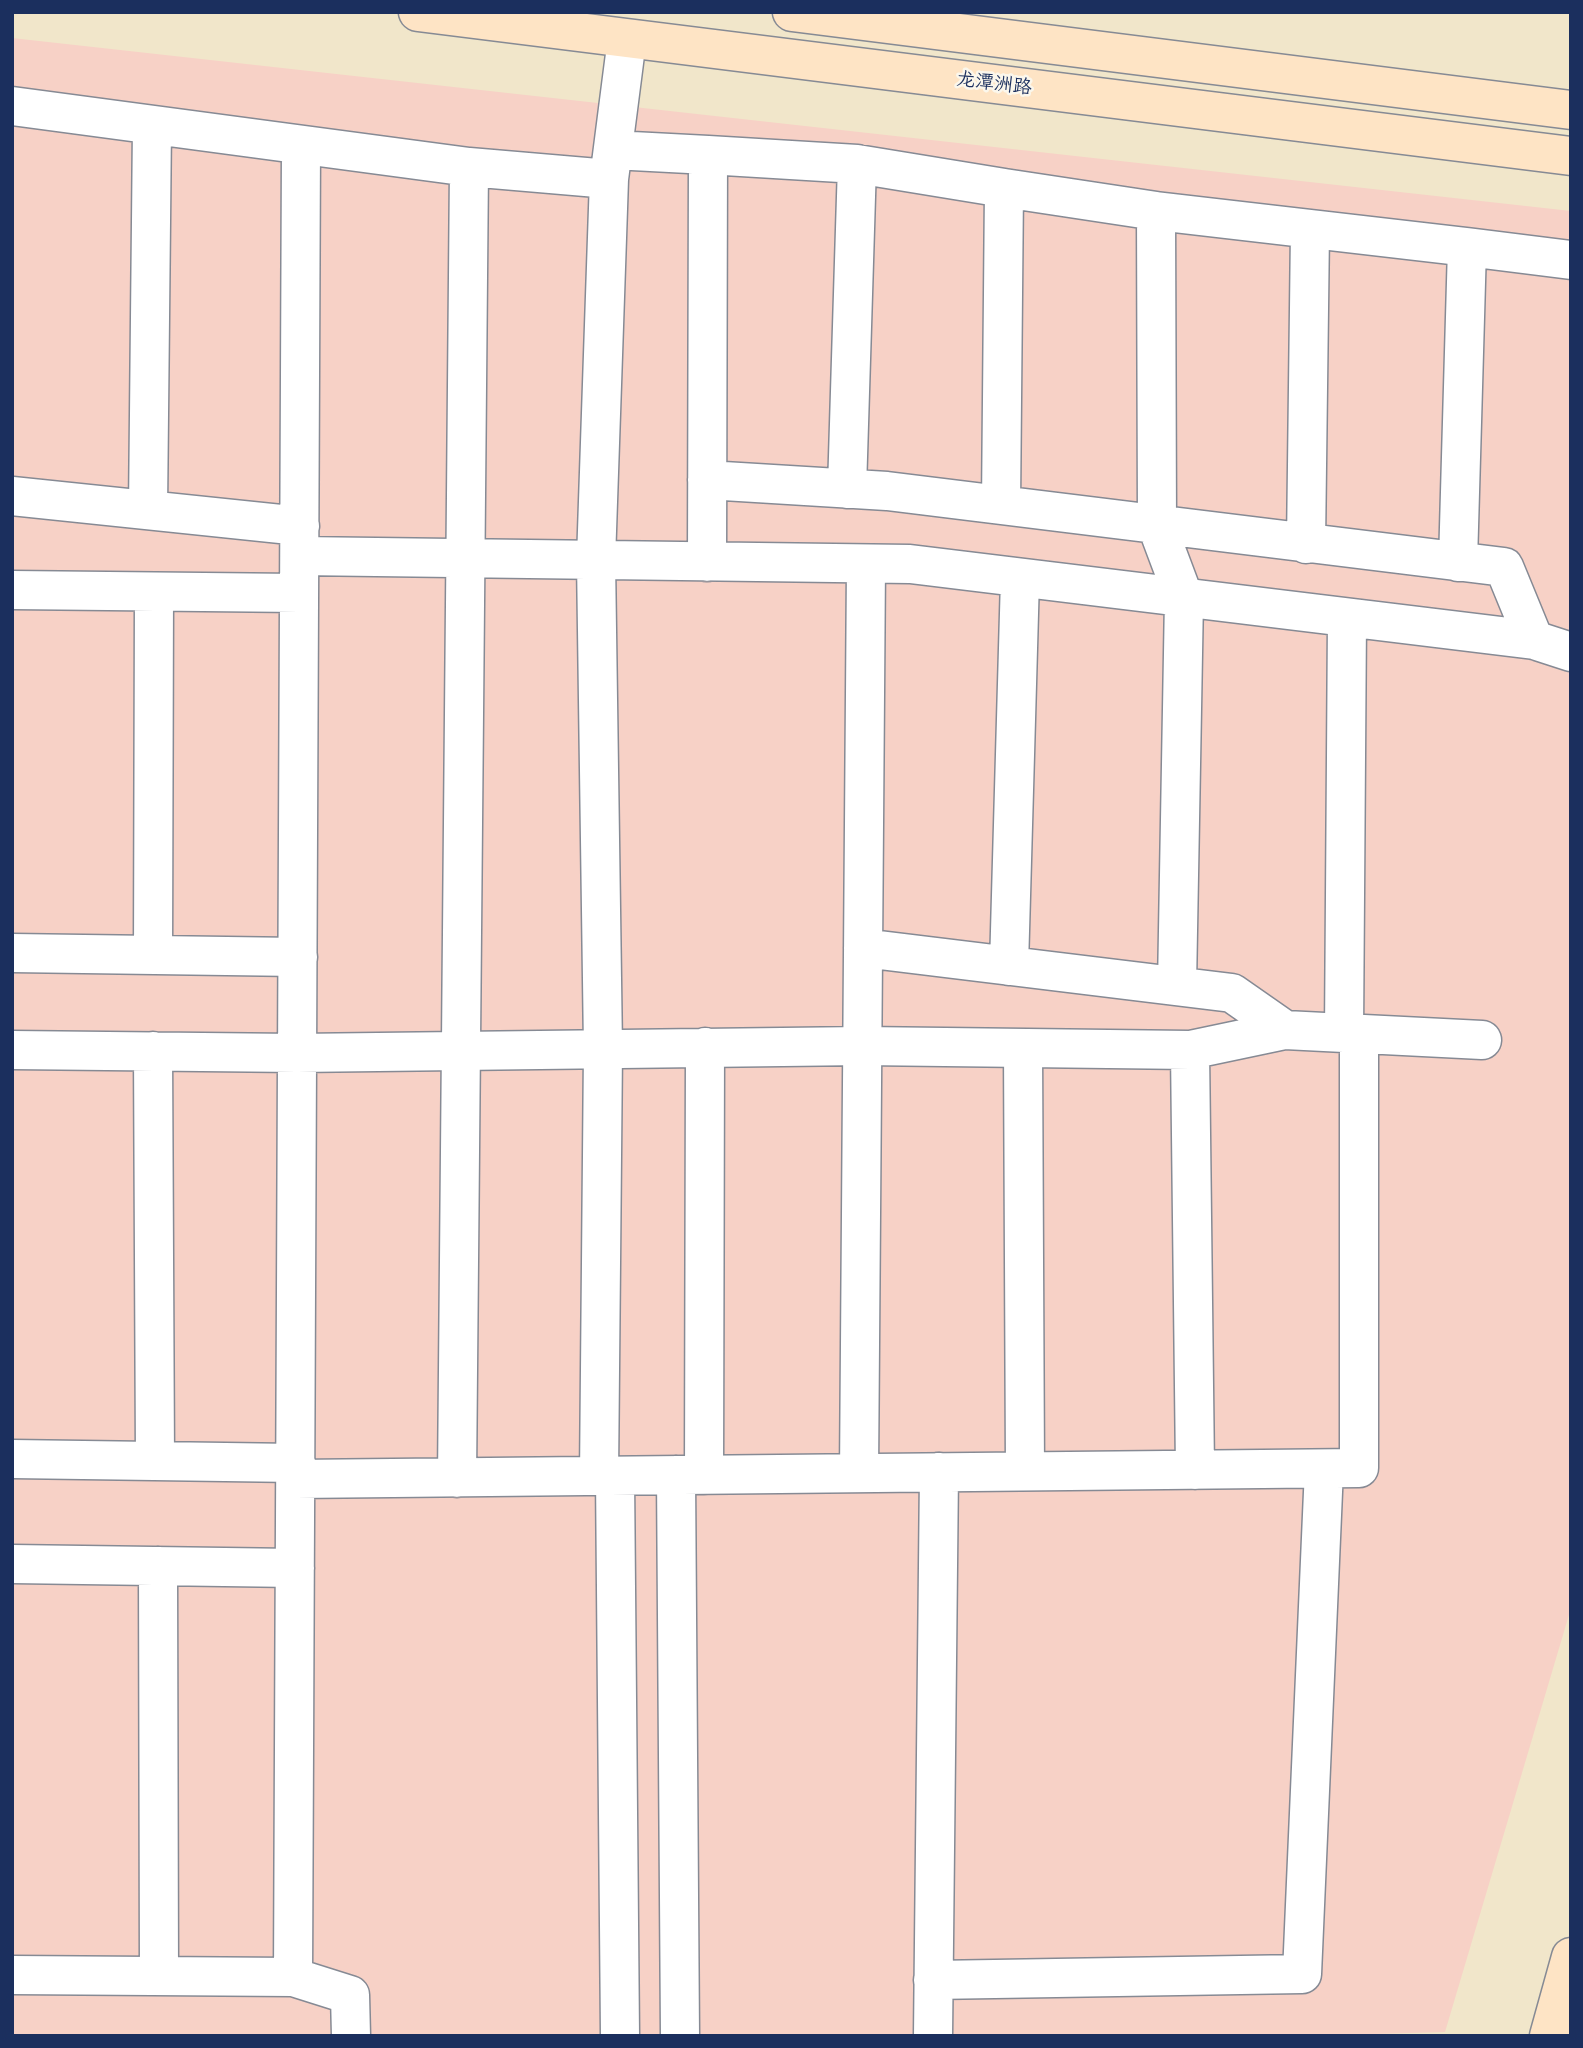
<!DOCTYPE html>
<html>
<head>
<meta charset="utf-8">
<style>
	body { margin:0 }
	#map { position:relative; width:1583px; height:2048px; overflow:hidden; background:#f1e6ca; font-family:"Shantell Sans",sans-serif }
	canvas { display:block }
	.frame { position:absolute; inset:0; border:14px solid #1b2f5e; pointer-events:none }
</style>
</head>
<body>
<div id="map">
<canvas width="1583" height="2048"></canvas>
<div class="frame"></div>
</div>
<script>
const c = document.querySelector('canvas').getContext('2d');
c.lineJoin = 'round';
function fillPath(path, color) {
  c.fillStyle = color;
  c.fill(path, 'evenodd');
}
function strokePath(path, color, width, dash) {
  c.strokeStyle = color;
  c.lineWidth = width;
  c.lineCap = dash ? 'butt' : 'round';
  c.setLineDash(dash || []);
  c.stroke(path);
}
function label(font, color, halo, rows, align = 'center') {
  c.font = font + ' "Shantell Sans","LXGW WenKai TC",sans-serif';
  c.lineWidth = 5;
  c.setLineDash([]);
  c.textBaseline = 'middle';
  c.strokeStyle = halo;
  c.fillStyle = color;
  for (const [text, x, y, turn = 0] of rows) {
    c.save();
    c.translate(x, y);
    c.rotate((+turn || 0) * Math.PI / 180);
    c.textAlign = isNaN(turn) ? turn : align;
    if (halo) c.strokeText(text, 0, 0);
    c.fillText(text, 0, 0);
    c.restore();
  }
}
fillPath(new Path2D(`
	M12,38L1571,211V1608L1445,2032L1307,2036H12Z`), '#f7d1c6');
const street = new Path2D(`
	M12,106L469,167L457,1478
	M613,150L708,155L707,562
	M708,155L857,164L847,489
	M857,164L1004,188L1001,505
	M469,167L609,179L627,39
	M1004,188L1156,211L1157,526L1184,598L1177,986
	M1156,211L1467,247L1458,562
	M1467,247L1571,260
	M707,480L887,491L1504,567L1534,640
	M12,496L300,526
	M148,510L152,125
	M1306,544L1310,230
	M300,556L910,564L1534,640L1571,652
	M12,590L299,593
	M863,948L1232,993L1285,1030
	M12,953L298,957
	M153,955L154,592
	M1009,966L1020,578
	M1344,1033L1347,618
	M1023,1048L1025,1471
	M12,1050L297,1053L863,1046L1190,1050L1285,1030L1482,1040
	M1190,1050L1195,1470
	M153,1051L155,1461
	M12,1459L296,1463
	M859,1473L866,564
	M676,1475L680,2036
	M704,1475L705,1047
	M599,1476L603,1049L596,560L609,179
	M615,1476L620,2036
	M296,1479L1359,1468V1034
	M12,1564L295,1568
	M158,1566L159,1976
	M12,1975L293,1977L350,1995L351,2036
	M293,1977L301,146
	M933,1980L1302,1974L1324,1469
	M933,2036L939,1472`);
const secondary = new Path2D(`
	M418,12L1571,156
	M792,12L1571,110
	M1549,2036L1571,1957`);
strokePath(street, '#868a94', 41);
strokePath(secondary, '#868a94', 41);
strokePath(street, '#fff', 38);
strokePath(secondary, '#fee4c5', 38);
label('19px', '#1b2f5e', '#fbf7ec', [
	["龙潭洲路",994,84,7]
]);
</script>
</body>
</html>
